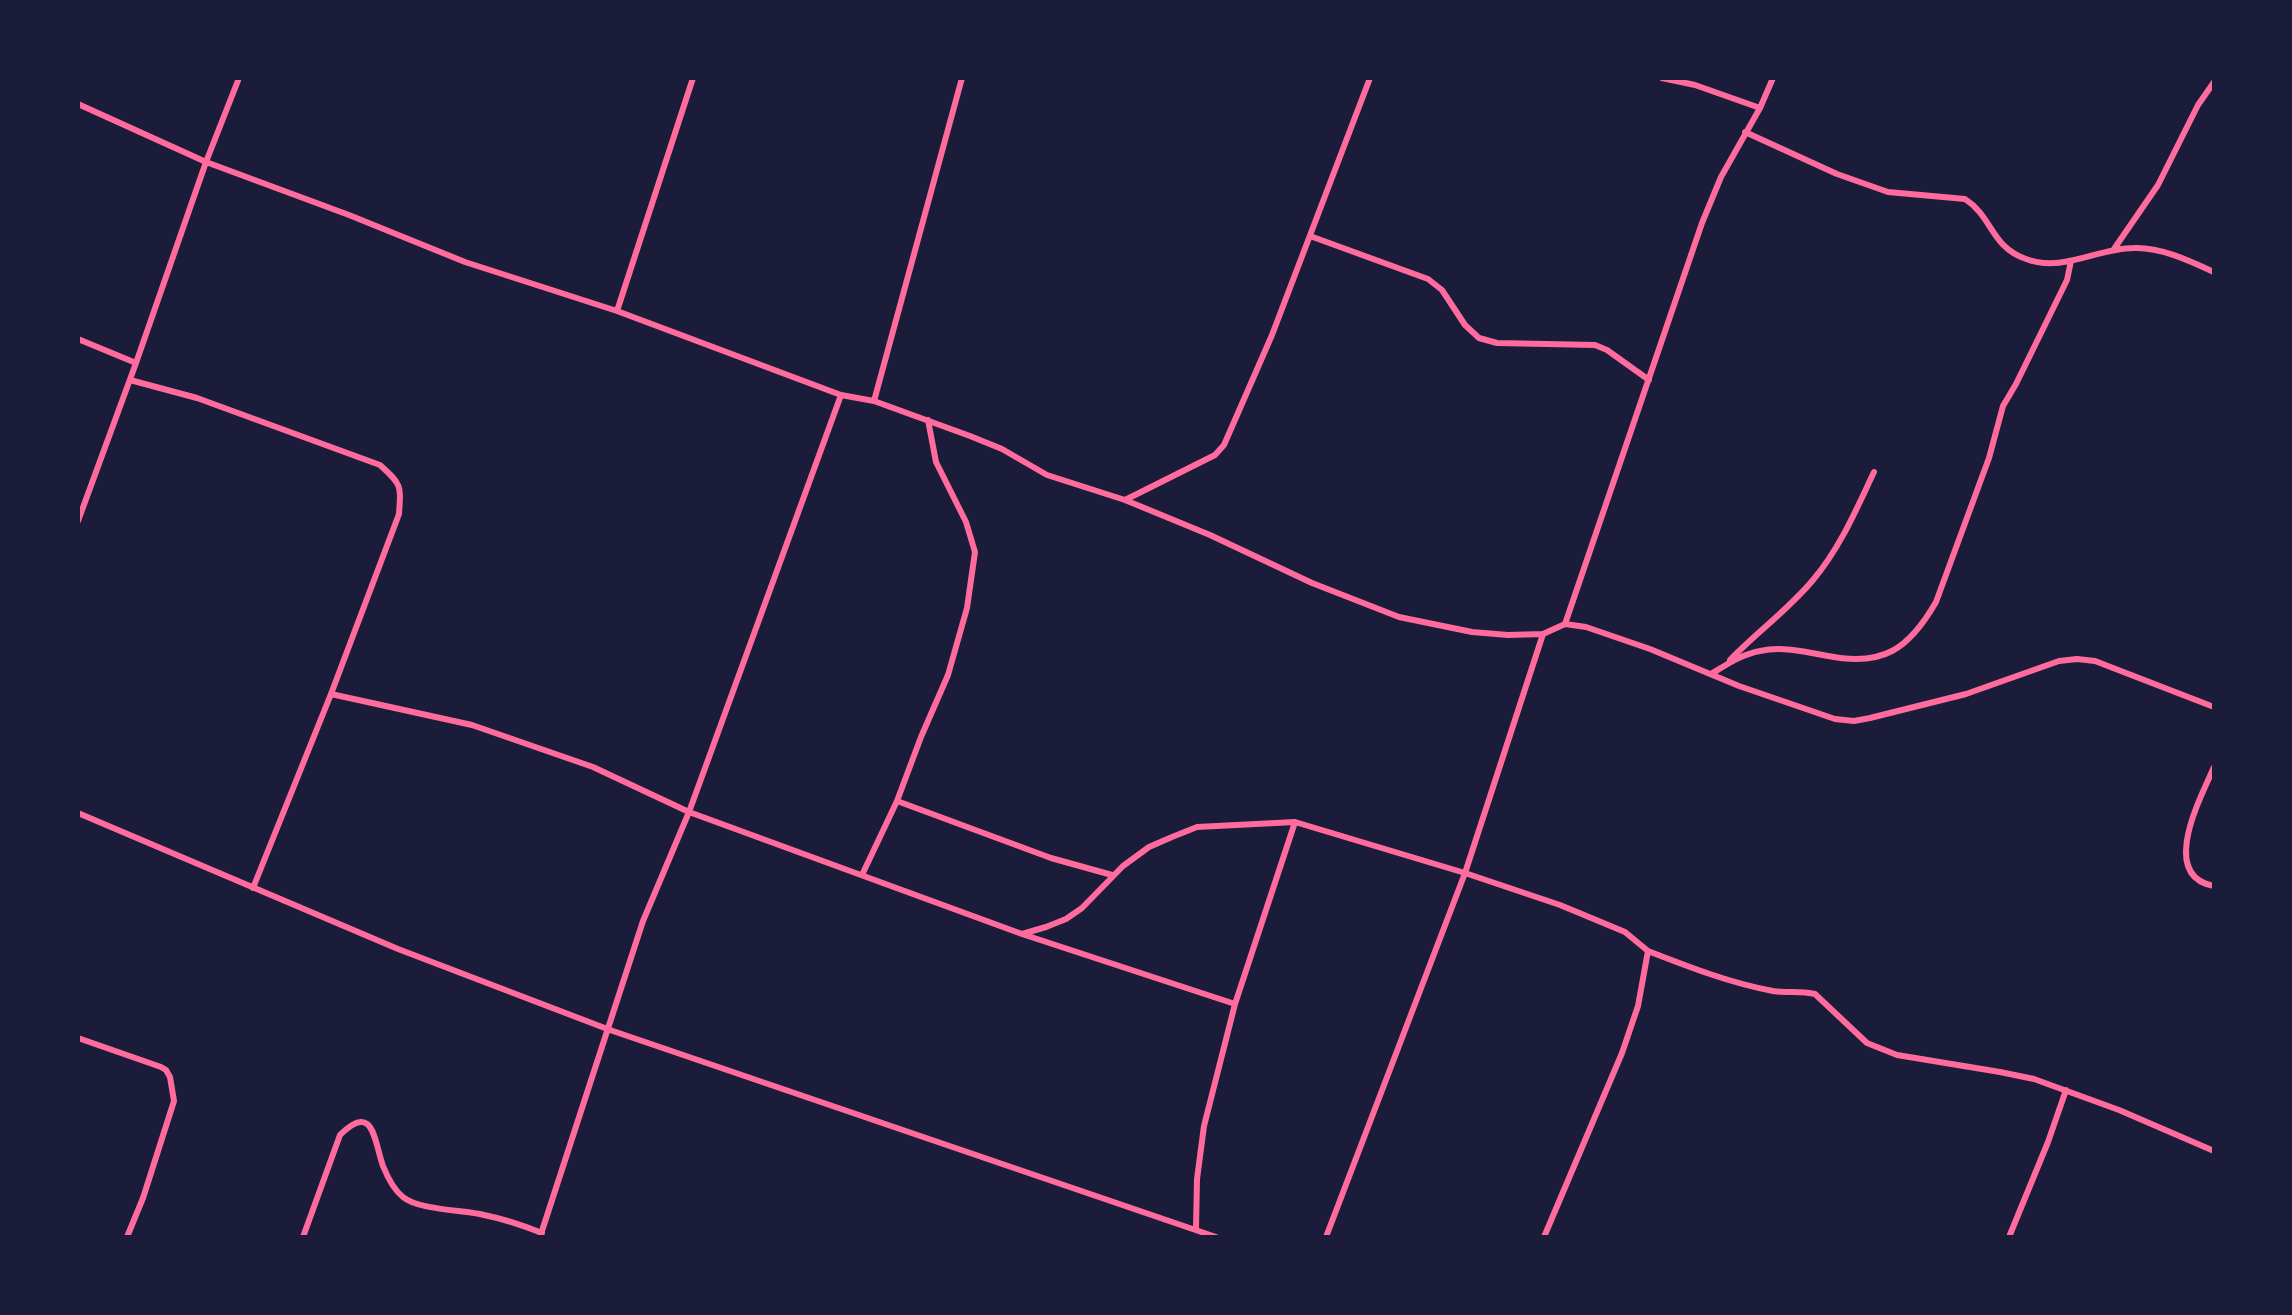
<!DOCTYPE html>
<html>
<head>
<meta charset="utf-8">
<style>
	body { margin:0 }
	#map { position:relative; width:2292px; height:1315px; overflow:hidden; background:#1b1b3a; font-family:"Asap Condensed",sans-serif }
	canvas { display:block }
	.frame { position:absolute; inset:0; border:80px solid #1b1b3a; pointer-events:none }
</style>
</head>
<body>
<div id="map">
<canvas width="2292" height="1315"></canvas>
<div class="frame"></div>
</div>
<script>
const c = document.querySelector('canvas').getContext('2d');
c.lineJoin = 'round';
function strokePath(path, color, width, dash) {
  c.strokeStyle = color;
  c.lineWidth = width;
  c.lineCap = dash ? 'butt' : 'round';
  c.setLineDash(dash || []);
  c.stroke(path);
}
strokePath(new Path2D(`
	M1662,78L1695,85L1760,108
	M78,104L206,162L349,215L465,262L617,311L841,395L874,401L970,436L1002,449L1047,475L1125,500L1210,535L1312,583L1399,617L1472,632L1508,635L1543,634L1565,624L1586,627L1650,649L1739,686L1835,719L1854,721L1870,718L1966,694L2059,661L2077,659L2095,661L2214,707
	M1745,132L1837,174L1888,192L1965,199C1993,217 1990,246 2026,259C2063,273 2097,248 2134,248C2161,247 2190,261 2214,272
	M1310,236L1428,279L1442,290L1465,325L1479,338L1497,343L1595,345L1607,350L1649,380
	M2114,249L2158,185L2198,105L2214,82
	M617,311L693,78
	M78,339L136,363
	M130,380L197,398L380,465C402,485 401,485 399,514L331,694L253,888
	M874,401L962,78
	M1125,500L1215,455L1224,445L1272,335L1370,78
	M78,521L136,363L206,162L239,78
	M1565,624L1702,223L1721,177L1760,108L1773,78
	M1730,660C1757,632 1788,610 1813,580C1840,548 1856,510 1874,472
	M1711,674C1726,665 1742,654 1760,651C1782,646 1807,652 1828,656C1883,667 1909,649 1936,602L1989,458L2003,406L2016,384L2067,280L2071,261
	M331,694L472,725L593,767L689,812L1022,934L1046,927L1066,919L1082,908L1123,866L1149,847L1172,837L1197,827L1295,822L1465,873L1560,905L1625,932L1648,951L1638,1006L1622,1053L1544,1237
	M2214,767C2201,797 2158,876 2214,886
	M897,801L1051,858L1112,875
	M78,813L398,949L610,1030L1216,1237
	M862,875L897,801L921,737L948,675L967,608L975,552L966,522L936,462L928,420
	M1022,934L1235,1004
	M1648,951C1689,967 1730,983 1773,991C1788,993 1801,991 1815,994L1867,1043L1897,1055L2000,1072L2034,1079L2119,1110L2214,1151
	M78,1038L161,1067L166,1070L170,1077L174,1101L143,1198L127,1237
	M1196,1228L1197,1179L1204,1126L1235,1004L1295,822
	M303,1237L340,1135C374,1101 374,1141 383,1166C387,1176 394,1190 403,1197C418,1210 464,1210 484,1215C504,1219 522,1225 542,1233
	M540,1237L643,921L689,812L841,395
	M1326,1237L1465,873L1543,634
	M2009,1237L2048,1142L2066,1090`), '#ff6b9d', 6);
</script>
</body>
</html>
